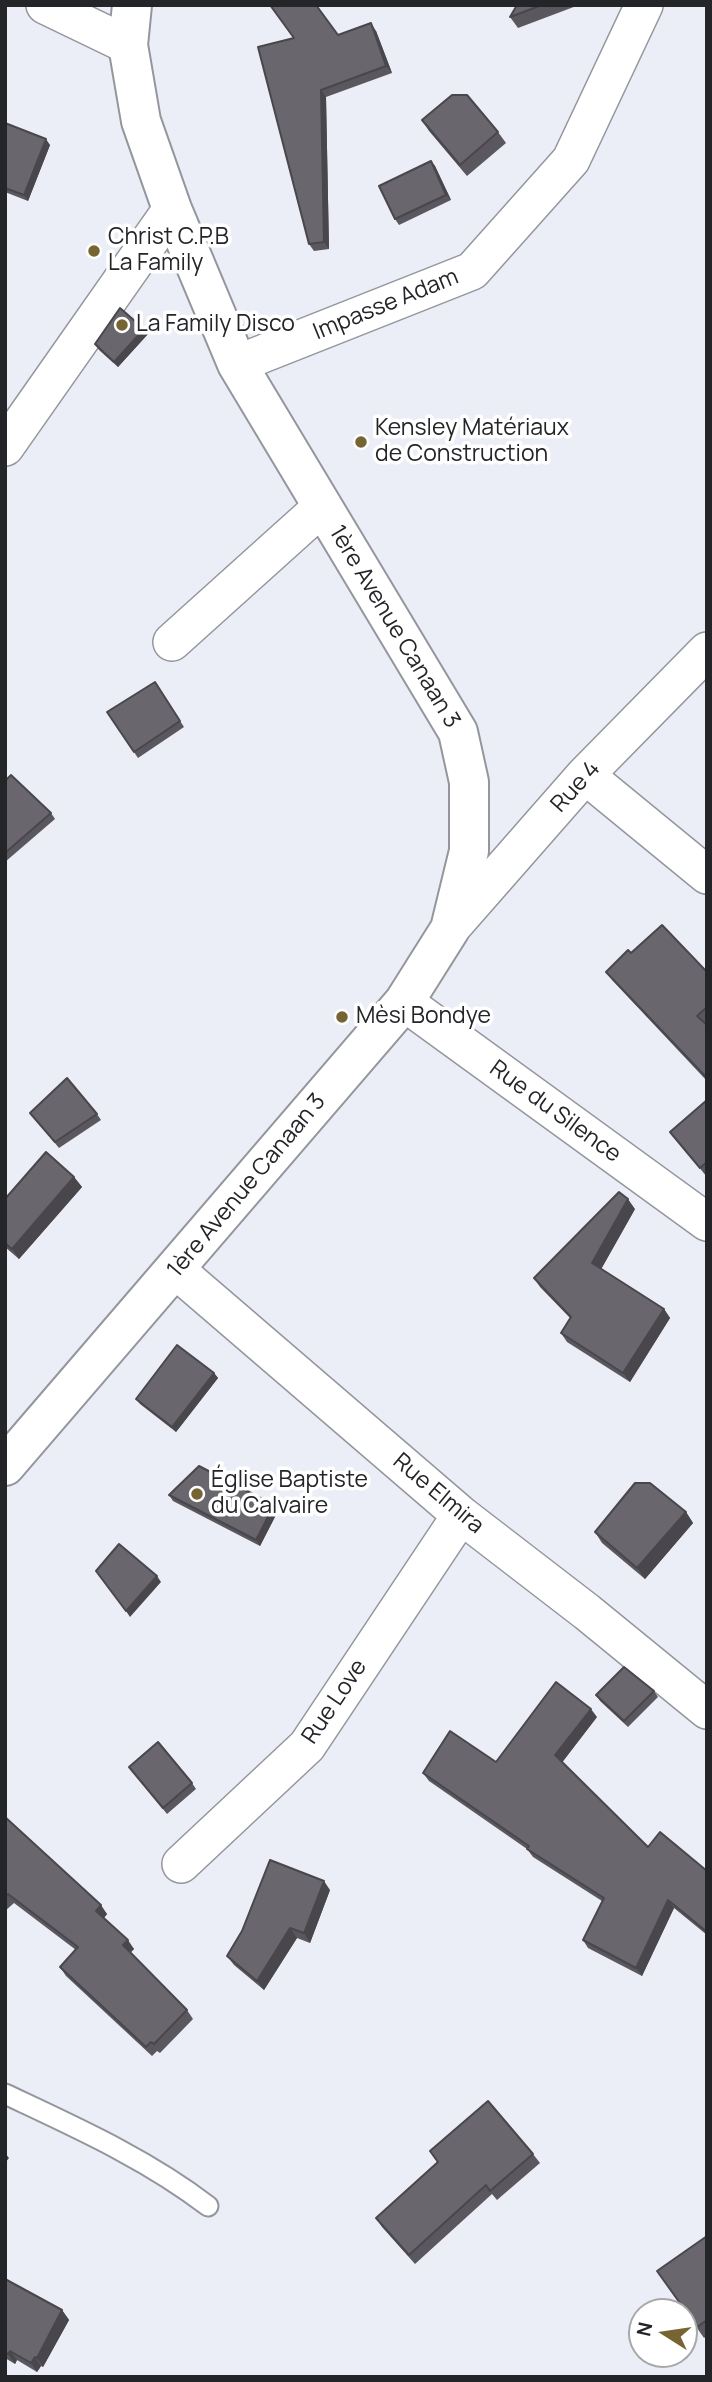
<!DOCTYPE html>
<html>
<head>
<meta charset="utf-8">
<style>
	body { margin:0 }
	#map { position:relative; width:712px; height:2382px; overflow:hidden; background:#ebeef6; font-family:Manrope,sans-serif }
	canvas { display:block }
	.frame { position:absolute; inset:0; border:7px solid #242528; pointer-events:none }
	.north { position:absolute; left:628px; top:2298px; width:70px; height:70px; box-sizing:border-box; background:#fff; border:2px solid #a7a8a9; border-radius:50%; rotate:282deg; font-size:19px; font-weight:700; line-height:28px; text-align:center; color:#242528 }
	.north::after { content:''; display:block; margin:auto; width:24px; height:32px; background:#776433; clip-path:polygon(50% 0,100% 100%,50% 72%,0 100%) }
</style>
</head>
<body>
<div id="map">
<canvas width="712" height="2382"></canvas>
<div class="frame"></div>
<div class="north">N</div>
</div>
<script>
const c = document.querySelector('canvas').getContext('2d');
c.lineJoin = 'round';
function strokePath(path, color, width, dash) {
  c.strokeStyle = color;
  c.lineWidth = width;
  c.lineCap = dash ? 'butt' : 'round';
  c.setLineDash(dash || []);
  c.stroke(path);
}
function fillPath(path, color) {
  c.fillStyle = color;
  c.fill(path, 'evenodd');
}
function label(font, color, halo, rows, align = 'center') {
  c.font = font + ' Manrope,sans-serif';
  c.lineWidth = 7;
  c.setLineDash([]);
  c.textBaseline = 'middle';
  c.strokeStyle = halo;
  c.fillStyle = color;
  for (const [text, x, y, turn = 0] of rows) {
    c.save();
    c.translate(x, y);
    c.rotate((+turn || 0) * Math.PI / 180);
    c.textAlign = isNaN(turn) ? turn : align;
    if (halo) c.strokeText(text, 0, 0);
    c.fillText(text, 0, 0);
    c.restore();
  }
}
const lane = new Path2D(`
	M5,2094C75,2127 147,2159 208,2206`);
const street = new Path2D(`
	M45,5L128,45
	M237,364L472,271L571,160L644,5
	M5,447L172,209
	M172,642L322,507
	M585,775L707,875
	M450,929L585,775L707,651
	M404,1002L707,1222
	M176,1270L461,1515L587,1612L707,1710
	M181,1864L307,1746L461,1515`);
const secondary = new Path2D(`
	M5,1466L404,1002L450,929L469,851V782L458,732L237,364L172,209L141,121L128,45L132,5`);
strokePath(lane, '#93969d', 23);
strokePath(street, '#93969d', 40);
strokePath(secondary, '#93969d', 42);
strokePath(lane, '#fff', 19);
strokePath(street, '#fff', 37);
strokePath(secondary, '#fff', 38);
fillPath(new Path2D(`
	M517,5H579L518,28L510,17Z
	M376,31L392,73L326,97L329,249L314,251L309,244L258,47Z
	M422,120L498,132L506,143L467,176L429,131Z
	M5,123L50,145L28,201L5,192Z
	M431,161L435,166L451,200L399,225L395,219Z
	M144,329L148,334L118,367L99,350L95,344Z
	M155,682L184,727L138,758L107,712Z
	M5,781L51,813L55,819L5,862Z
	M631,953L707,972V1022L706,1023L707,1025V1081L613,981L606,972Z
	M707,1100V1177L670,1132Z
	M30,1113L97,1114L101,1120L59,1148Z
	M74,1177L82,1187L19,1259L5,1247V1199Z
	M635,1209L601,1269L664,1309L670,1318L630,1382L567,1342L561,1333L570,1318L540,1287L534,1278Z
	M214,1373L218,1378L176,1432L140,1404L136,1399Z
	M169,1495L278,1511L260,1546L173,1501Z
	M686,1512L693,1523L645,1579L602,1543L595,1532Z
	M654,1691L658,1697L628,1727L600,1701L596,1695Z
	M597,1717L562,1762L648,1847L707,1871V1935L674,1908L642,1976L588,1948L583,1940L602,1901L533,1857L527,1849L429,1781L423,1773L496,1762Z
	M129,1767L192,1783L196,1789L167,1814Z
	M5,1817L107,1914L104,1918L134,1949L130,1953L187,2010L193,2019L160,2053L157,2051L152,2056L66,1976L60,1967L76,1950L14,1903L5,1911Z
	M330,1890L310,1943L297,1938L264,1990L234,1965L227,1956Z
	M430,2151L533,2154L540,2163L497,2200L492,2194L415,2264L382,2227L376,2218L437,2162Z
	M707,2236V2336L704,2338L657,2271Z
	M5,2279L62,2310L69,2320L43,2367L41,2366L37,2372L17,2360L15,2364L5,2358Z`), '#5a585e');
fillPath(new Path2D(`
	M371,23L376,31L392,73L386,66Z
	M321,90L326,97L329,249L324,242Z
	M46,139L50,145L28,201L24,195Z
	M431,161L435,166L451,200L446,195Z
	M144,329L148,334L118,367L114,362Z
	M74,1177L82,1187L19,1259L12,1249Z
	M628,1199L635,1209L599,1273L592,1263Z
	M664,1309L670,1318L630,1382L623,1373Z
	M214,1373L218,1378L176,1432L172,1427Z
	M274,1505L278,1511L260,1546L256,1540Z
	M686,1512L693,1523L645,1579L637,1568Z
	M157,1576L161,1582L130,1617L126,1611Z
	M591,1709L597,1717L561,1764L555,1755Z
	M324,1881L330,1890L310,1943L304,1933Z
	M668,1900L674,1908L642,1976L636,1968Z
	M101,1905L107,1914L102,1920L96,1911Z
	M290,1928L297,1938L264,1990L257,1981Z
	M128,1940L134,1949L129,1954L123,1945Z
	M5,2153L9,2158L5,2163Z
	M62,2310L69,2320L43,2367L37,2358Z
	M10,2351L17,2360L15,2364L8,2354Z
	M35,2357L41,2366L37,2372L31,2363Z`), '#4a474c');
const building = new Path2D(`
	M270,5H316L338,35L371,23L386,66L321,90L324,242L309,244L258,47L294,38Z
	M517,5H542L510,17Z
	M452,95H467L498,132L460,165L422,120Z
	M5,123L46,139L24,195L5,188Z
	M431,161L446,195L395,219L379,186Z
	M120,308L144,329L114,362L95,344Z
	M155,682L180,721L134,752L107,712Z
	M11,775L51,813L5,853V781Z
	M662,925L707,972V1007L697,1016L707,1025V1078L606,972L628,950L631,953Z
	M67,1078L97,1114L55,1142L30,1113Z
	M707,1100V1162L700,1168L670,1132Z
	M46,1152L74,1177L12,1249L5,1243V1199Z
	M619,1192L628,1199L592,1263L664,1309L623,1373L561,1333L571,1317L534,1278Z
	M177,1345L214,1373L172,1427L136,1399Z
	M199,1466L274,1505L256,1540L169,1495Z
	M635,1483H650L686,1512L637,1568L595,1532Z
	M119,1544L157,1576L126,1611L96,1571Z
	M624,1667L654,1691L624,1721L596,1695Z
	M556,1682L591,1709L555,1755L648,1847L660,1832L707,1871V1932L668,1900L636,1968L583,1940L604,1898L527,1849L529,1846L423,1773L450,1731L496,1762Z
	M158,1742L192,1783L163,1808L129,1767Z
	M5,1817L101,1905L96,1911L128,1940L123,1945L187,2010L154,2044L151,2042L146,2047L60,1967L78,1947L8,1894L5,1896Z
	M270,1860L324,1881L304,1933L290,1928L257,1981L227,1956L242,1931Z
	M488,2101L533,2154L490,2191L486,2185L409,2255L376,2218L438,2162L430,2151Z
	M707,2236V2320L697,2327L657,2271Z
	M5,2279L62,2310L37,2358L35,2357L31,2363L10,2351L8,2354L5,2352Z`);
fillPath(building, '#69666d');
strokePath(building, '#4a474c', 2);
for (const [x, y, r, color] of [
	[94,251,7,"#776433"],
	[122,325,7,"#776433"],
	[361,442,7,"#776433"],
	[342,1017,7,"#776433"],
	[197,1494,7,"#776433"]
]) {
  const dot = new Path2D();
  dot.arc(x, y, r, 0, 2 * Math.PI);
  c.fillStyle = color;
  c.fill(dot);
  strokePath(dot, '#fff', 2.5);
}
label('23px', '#242528', '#fff', [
	["Christ C.P.B",108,238],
	["La Family",108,264],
	["La Family Disco",136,325],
	["Kensley Matériaux",375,429],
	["de Construction",375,455],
	["Mèsi Bondye",356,1017],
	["Église Baptiste",211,1481],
	["du Calvaire",211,1507]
], 'left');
label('23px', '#242528', '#fff', [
	["Impasse Adam",386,305,-22],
	["1ère Avenue Canaan 3",394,627,59],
	["Rue 4",576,787,-48],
	["Rue du Silence",555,1112,36],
	["1ère Avenue Canaan 3",247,1186,-50],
	["Rue Elmira",438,1494,40],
	["Rue Love",335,1702,-56]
]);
</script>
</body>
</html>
